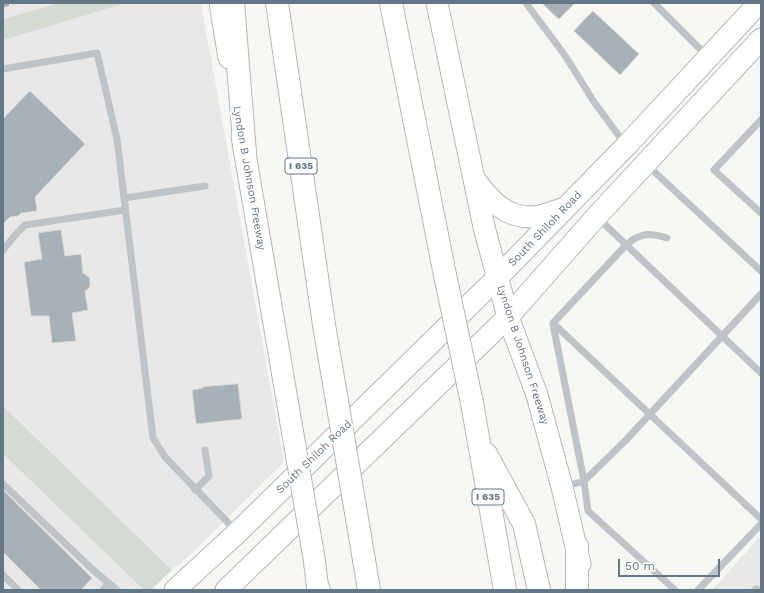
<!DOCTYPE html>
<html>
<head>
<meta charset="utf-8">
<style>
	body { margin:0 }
	#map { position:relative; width:764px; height:593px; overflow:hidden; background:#f7f7f3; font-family:"Work Sans",sans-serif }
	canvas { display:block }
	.frame { position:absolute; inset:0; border:4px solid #657685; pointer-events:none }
	.scale { position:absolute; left:618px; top:559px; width:102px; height:18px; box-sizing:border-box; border:2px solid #657685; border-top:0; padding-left:5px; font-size:12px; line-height:14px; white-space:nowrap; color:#657685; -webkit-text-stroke:3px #fff; paint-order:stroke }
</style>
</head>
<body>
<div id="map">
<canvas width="764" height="593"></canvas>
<div class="frame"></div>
<div class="scale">50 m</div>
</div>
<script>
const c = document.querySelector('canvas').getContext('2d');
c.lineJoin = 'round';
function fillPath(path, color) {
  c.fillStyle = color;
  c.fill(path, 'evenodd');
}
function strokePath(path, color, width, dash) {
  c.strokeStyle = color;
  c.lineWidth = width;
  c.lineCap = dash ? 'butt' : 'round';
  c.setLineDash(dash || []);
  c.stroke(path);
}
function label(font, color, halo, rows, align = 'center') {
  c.font = font + ' "Work Sans",sans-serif';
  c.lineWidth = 4;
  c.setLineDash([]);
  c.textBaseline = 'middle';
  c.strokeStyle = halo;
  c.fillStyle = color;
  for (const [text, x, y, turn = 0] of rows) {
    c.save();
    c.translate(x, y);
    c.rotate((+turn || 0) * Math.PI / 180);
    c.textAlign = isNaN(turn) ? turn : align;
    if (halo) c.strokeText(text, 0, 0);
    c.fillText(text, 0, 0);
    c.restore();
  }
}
fillPath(new Path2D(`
	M3,3H59L3,19Z
	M124,3H201L284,462L190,555L172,570L3,406V38Z
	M3,454L144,590H3Z
	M760,537H761V590H712Z`), '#e7e8e7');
fillPath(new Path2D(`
	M59,3H126L3,40V19Z
	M3,406L172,570L151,590H144L3,454Z`), '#d6dcd3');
const building = new Path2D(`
	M542,3H575L559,19Z
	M593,11L639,54L620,75L574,31Z
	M30,91L85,144L35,197L37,211L21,213L18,216L10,217L3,224V119Z
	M61,230L65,256L81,254L83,273L89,277L90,284L89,288L85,291L88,310L72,313L76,341L52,343L49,316H31L24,262L42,259L38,233Z
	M238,384L242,419L196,424L192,390L203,388V387Z
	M3,490L92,578L81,590H41L3,552Z`);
fillPath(building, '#a8b1b7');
strokePath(building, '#d8d8d6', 1);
const secondary = new Path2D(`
	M220,3L229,58
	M437,3L484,227L508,317L537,395L562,487L580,564
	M242,136L291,423
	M475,180C491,201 505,218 534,217C544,216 555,211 565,208
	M314,558L318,590
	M175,590L237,533L498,277L626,146L759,3
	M226,590L508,317L596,217L761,39`);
const motorway = new Path2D(`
	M233,3L245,153
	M277,3L324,325
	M391,3L445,275
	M472,403L505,590
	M486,454L524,524L539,590
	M360,536L369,590
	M577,546V590
	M318,588L319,590`);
strokePath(secondary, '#b4b9be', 23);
strokePath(motorway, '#b5b8bc', 24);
strokePath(new Path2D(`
	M526,3L566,57L594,102L625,144
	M654,3L707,56
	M3,69L97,53L117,139L153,438L165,457L236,531
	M761,120L714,170L761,213
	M647,165L761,271
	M124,198L205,186
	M598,218L761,373
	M667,238C649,233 641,232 626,245L553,323L761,519
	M3,250L17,233L25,225L125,210
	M553,324L584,481L588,511L675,590
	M3,484L93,570L117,590
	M563,487L584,481L626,440L761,294
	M195,490L209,476L205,450
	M3,575L18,590
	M103,590L109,583
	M698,590L761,524
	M755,590L756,589L758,590`), '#bfc4c8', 7);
strokePath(secondary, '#fff', 21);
strokePath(motorway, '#fff', 22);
strokePath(new Path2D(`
	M3,6L12,3`), '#a0a7ad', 3, [6, 3]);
const secondaryBridge = new Path2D(`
	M291,423L314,558`);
const motorwayBridge = new Path2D(`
	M445,275L472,403
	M324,325L360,536`);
strokePath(secondaryBridge, '#b4b9be', 23, []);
strokePath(motorwayBridge, '#b5b8bc', 24, []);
strokePath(secondaryBridge, '#fff', 21);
strokePath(motorwayBridge, '#fff', 22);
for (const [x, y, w] of [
	[301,166,32],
	[488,497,32]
]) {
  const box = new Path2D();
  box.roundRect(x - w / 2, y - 8, w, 16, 3);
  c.fillStyle = '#fff';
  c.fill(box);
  strokePath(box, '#657685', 1);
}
label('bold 10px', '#657685', null, [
	["I 635",301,166],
	["I 635",488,497]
]);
label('11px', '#657685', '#fff', [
	["Lyndon B Johnson Freeway",249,178,80],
	["South Shiloh Road",545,229,-46],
	["Lyndon B Johnson Freeway",523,355,72],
	["South Shiloh Road",314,457,-44]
]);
</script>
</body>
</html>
